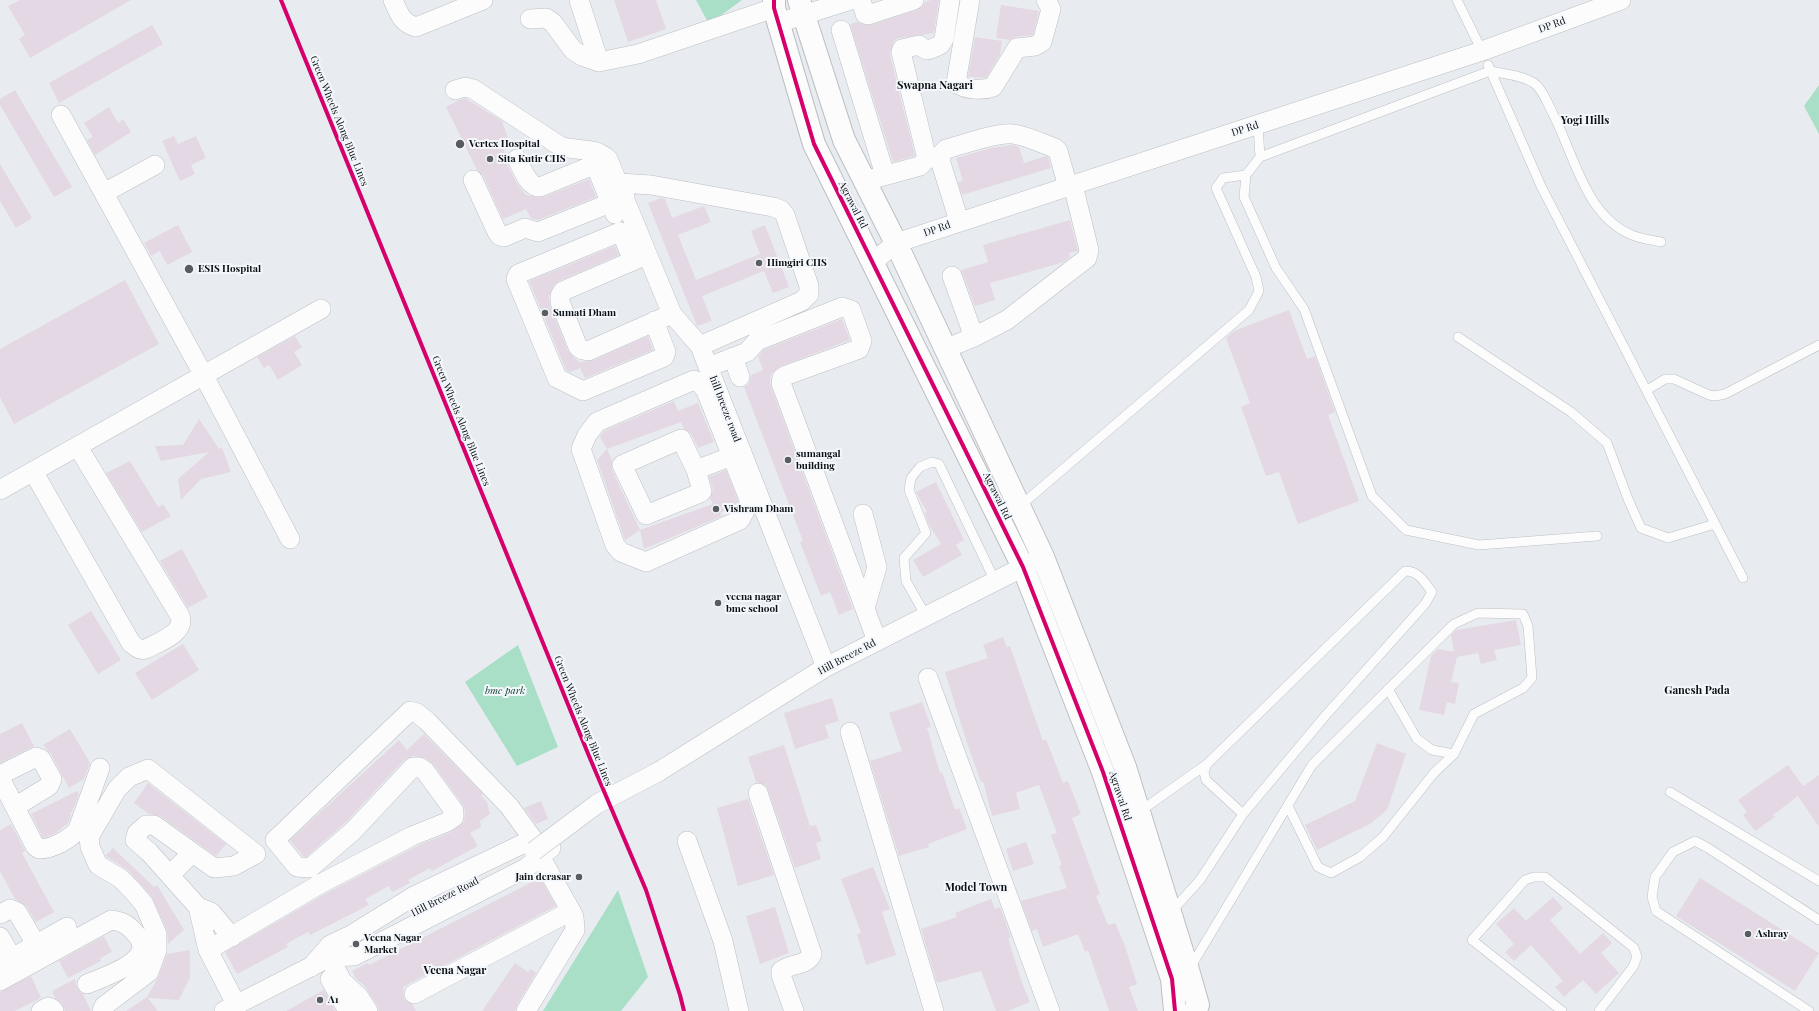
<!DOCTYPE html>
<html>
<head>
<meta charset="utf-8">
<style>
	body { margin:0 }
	canvas { display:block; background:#e8ecf0 }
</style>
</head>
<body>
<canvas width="1819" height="1011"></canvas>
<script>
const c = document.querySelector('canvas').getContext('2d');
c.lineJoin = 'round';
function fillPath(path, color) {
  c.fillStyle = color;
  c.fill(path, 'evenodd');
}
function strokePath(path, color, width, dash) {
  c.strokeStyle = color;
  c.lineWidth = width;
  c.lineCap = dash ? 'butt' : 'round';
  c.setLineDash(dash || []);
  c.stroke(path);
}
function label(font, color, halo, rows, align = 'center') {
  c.font = font + ' "Playfair Display",serif';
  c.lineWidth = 4;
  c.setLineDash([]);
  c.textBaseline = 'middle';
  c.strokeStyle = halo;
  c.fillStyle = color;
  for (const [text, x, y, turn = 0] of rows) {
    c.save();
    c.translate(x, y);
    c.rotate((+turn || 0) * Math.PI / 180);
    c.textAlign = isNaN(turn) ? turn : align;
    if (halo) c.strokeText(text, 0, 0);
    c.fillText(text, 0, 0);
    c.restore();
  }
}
fillPath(new Path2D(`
	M696,0H742L709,24Z
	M1819,85V134L1804,106Z
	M518,645L558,747L517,766L465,682Z
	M618,890L648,977L621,1011H543Z`), '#a8dfc6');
fillPath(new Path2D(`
	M20,0H131L30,58L19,39L25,35L8,6Z
	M614,0H656L666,29L628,42Z
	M931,0H939L934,33L899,38L894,41L891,49L890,55L915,156L893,162L850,24L857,22L865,25H871L917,10L922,7L925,2Z
	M1001,5L1039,11L1033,35L1015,37L1010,40L996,38Z
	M152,25L163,44L59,103L49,83Z
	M975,37L1002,41L1000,55L986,78L968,77Z
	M15,90L72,187L54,197L0,105V99Z
	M465,98L502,121L510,144L503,149L507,156V164L516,182L526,195L544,197L589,179L596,197L538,220L531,218L526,209L503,219L483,175L477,170L446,107L457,101Z
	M109,107L118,123L123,119L131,132L95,155L87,140L93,137L84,123Z
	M174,136L178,144L196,136L206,158L191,165L195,174L180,181L162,141Z
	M1012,145L1019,147L1024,163L1046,156L1048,157L1051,168L962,195L958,182L963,181L956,158L991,148Z
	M0,164L32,218L16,228L0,201Z
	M661,198L665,199L672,218L704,206L711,222L678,235L696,280L760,254L751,231L765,225L789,287L773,293L764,271L702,296L712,321L697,326L648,203Z
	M1070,220L1078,251L1069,253L1070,257L1064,262L990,283L995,300L975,306L961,270L988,262L983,245Z
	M178,225L192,252L167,265L160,251L151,256L144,243Z
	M615,246L619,255L559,281L554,285L549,296L550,306L568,351L579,362L592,361L648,336L653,350L585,378L580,368L570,372L566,370L529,281Z
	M125,280L159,344L14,424L0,397V349Z
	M1289,310L1307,359L1315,356L1335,412L1328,415L1359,501L1298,524L1279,472L1266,476L1241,407L1250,403L1226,338L1234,331Z
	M842,319L850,340L781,366L771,374L770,381L771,387L853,609L839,615L830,592L821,596L800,542L803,541L744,387L749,384L751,375L763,370L758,357L763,350Z
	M295,336L302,347L294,352L302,365L278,380L269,365L264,368L257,357Z
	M674,401L678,411L698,403L714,442L698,448L691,434L684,429L681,422L607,449L600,437L604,431Z
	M199,419L219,449L222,448L231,472L201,479L181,500L178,479L209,452L161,461L155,446L183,445Z
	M607,449L612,461V470L640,530L625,540L597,460Z
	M130,461L158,507L163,504L171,516L142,532L106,473Z
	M726,470L738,501L735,507L720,513L722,516L644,549L640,530L713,504L710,498L713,488L709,477Z
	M936,482L964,540L956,545L962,555L923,577L913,560L941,544L928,523L925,513L927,512L916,492Z
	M182,549L208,597L188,608L160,561Z
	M91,611L121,660L98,674L68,625Z
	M1516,620L1521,645L1494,650L1497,660L1481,664L1478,653L1457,657L1451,682L1459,683L1455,704L1447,702L1444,715L1419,710L1431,656L1438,649L1454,652L1451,635L1456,630Z
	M1003,637L1007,647L1010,646L1043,741L1046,739L1063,783L1068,781L1081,814L1072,818L1100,894L1096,896L1108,925L1115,923L1125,946L1137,984L1129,987L1138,1011H1109L1088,950L1085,952L1078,934L1043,947L1037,929L1032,931L1021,901L1067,888L1059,866L1062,865L1051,835L1057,833L1039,785L1016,793L1020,809L992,816L983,781L981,782L967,743L945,672L988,658L983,645Z
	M183,644L199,670L152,700L135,673Z
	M832,698L839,721L825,725L829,738L795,749L784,713Z
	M922,702L931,727L927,728L940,773L942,772L955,810L959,808L967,829L928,844L929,847L899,856L870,761L902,751L889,713Z
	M22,723L34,746L0,763V734Z
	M70,729L90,763L84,779L69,788L51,754L43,745Z
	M424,734L483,794L481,796L487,802L490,814L480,821L481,827L470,833L478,846L432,871L430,868L408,880L410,883L392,892L389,886L365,899L369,905L310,935L308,932L286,944L288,947L237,974L225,952L325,894L417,846L451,832L464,822L465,811L463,805L434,765L425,758L413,756L405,759L345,823L306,857L303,856L290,840L399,740L407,750Z
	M1377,743L1406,754L1387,810L1370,824L1317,850L1305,825L1355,801Z
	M784,745L810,826L816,825L822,841L816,843L821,859L795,868L768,790L765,785L756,782L748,757Z
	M1788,765L1803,786L1819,775V827L1798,796L1773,815L1775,817L1755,831L1743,815L1747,812L1738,800Z
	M148,783L226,844L216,856L160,816L149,814L134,803Z
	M77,791L79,794L72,812L70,813L71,815L68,823L56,833L43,838L31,814Z
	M748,799L774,875L738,886L717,808Z
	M541,801L548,819L536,824L524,808Z
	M11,824L25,851L22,853L54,912L36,922L26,906L15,899L0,871V830Z
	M1026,842L1034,864L1013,871L1006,849Z
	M113,848L154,887L157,885L184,930L168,944L167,930L152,897L128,870L107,857L106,855Z
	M873,867L890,909L882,912L896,955L866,965L857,934L861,933L841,879Z
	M540,878L556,906L403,987L404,999L413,1005L416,1011H379L377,1005L364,985L356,979L352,971L368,963L369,965Z
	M1700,878L1819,953L1795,991L1676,916Z
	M1553,897L1563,908L1550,920L1580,954L1603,933L1612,943L1601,953L1619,973L1596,994L1583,980L1564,997L1555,987L1563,981L1531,945L1514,961L1505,952L1514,944L1496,924L1514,908L1526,921Z
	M991,899L995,909L1000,907L1011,937L1008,938L1022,983L1030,1002L1008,1011H996L981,971L937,983L921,929L957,917L955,913Z
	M775,907L789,953L760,964L746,916Z
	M104,936L112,952L100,958L101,961L68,978L59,961Z
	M190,950V977L179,1000L148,998L158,1011H126L147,997L159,976L167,954Z
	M515,963L528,972L531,969L536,973L517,1005L515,1011H482Z
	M31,976L41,998L15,1011H0V992Z
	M75,979L77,988L83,994L91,1011H65L62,1004L55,998L52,991Z
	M324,990L335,1011H286Z`), '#e3d8e3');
const lane = new Path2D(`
	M1457,0L1482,51
	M1488,65L1541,186L1743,578
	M1258,125L1260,157L1246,175L1244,197L1276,268L1304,309L1372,496L1406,530L1479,545L1597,536
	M1260,157L1490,71C1504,74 1522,75 1534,83C1543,90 1548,104 1553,114C1574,154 1585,216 1632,235C1641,239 1652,240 1661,242
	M1458,337L1571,412L1607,443L1628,499L1641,528L1668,538L1715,524
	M1647,390L1665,379H1674L1709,395L1715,396L1725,394L1819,345
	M1020,506L1249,310L1259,291L1256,277L1216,188L1223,178L1246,175
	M926,616L906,581L904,558L926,533L909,490L911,478L920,467L932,462L939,464L995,581
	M1388,689L1417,739L1432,750L1454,754
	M1670,792L1819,881
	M1139,812L1207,764
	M1171,912L1200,880L1243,814L1326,715L1425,604L1432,592C1425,583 1418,570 1405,571L1207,764L1204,772L1206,780L1243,814
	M1190,968L1312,765L1454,624L1478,613L1523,614L1528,626L1532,678L1523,688L1474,714L1454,754L1434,773L1383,837L1360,857L1331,873L1318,867L1288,806
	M1562,1011L1472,940L1525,880L1534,877H1545L1634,948L1637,957L1633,967L1599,1011
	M1809,1011L1656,911L1652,897L1655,877L1673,852L1695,841L1708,848L1819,920`);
const street = new Path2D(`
	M393,0C399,13 401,23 416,27L483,0
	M579,0L599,62L638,54L774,8
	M861,0L865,14L868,15L914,0
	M970,0L956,83C966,90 982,91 993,87L1017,48L1035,46L1042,42L1051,9L1046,0
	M530,19L546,18L553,23L573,50L582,56L599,62
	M778,23L851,0
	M841,30L885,175
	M455,90L465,87L473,89L560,146C578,152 593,146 608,159L672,314L700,346L826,667
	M61,115L204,376L290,539
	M517,159C522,168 528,187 540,187L608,159
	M595,164L615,214
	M473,180L497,232L500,236L504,237L525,228L538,232L625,197
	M865,181L920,166L927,159L901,52L902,49L919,45C929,53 928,50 940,45L944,39L950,0
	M619,183L651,185L773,207L781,210L785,215L809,286V294L802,301L700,346
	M104,193L155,165
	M959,221L940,160L942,153L946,149C962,145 997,132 1013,134C1027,136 1041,143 1055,148L1058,151L1068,187
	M644,256L563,291L560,296V302L578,347L583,350L588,351L665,317
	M633,261L622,234L620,232L518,274L516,279L557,378L583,391L664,357L666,352L654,321
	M873,262L896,243L1482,51L1621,0
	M952,276L974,337
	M945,349L974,337L1007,320L1087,258L1089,250L1073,185
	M733,357L740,377
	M708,367L747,352L757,341L842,307L851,310L862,341L859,349L787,375L782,378L781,383L877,641
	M694,380L700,383L706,391L750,502L740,520L646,562L621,552L615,545L581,449L587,435L597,422Z
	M696,470L681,439L622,465L646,515L700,493L702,491L696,470L742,452
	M33,471L131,643C136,647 140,651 146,649C159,642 186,633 180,616L78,447
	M0,490L321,309
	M863,514L877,567L865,608
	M928,678L1050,1011
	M850,732L934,1011
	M658,772L826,667L1037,560
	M0,775L36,757L41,759L52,779L49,786L15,807
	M0,778L35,846L39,849C52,849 71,839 78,829L100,768
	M758,793L812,954C808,966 790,963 781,971V975L794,1011
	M687,841L723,941L739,1011
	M170,875L192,853
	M198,907L211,912L232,937
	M0,914L10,909L17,912L36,944
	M0,937L12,958
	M208,950L320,884L412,836L447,822L454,817V811L425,771L419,767H413L353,831L310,868L297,867L275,840L410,711L417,713L427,721L509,806L533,839
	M0,965L67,927
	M311,967L330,945L351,935L414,896L533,839L541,858L571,911L414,994
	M330,979L348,1011
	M0,981L111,920C123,921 129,926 136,934C160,960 103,977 87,984
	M41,1011L48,1007L51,1008L54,1011
	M102,1011L104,1006L149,972L157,950V934L144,904L132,890L120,878L98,865L90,847L89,837L117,789L129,777L148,769L256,854L234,866L214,868L154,825H146L137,833L135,840L149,852L198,907L208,950L236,1004
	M224,1011L322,961
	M368,1011L359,997L342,981L329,957L354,956L526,868L551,848
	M526,1011L575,930L574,917L571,911`);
const secondary = new Path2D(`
	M774,0V8L814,144L1023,567L1103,772L1172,979L1175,1011
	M799,0L844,140L896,243L1043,557L1125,767L1188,970L1198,1005L1195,1011`);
strokePath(lane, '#bcbfc2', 10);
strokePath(street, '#bcbfc2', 20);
strokePath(secondary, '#bcbfc2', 24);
strokePath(lane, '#fcfcfd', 9);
strokePath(street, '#fcfcfd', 19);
strokePath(secondary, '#fcfcfd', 22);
const streetBridge = new Path2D(`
	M534,851L597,804L658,772`);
strokePath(streetBridge, '#bcbfc2', 20, []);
strokePath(streetBridge, '#fcfcfd', 19);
strokePath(new Path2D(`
	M281,0L589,756L646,890L680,995L684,1011
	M774,0V8L814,144L1023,567L1103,772L1172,979L1175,1011`), '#d6006c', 4);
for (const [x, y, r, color] of [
	[460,144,5,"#595c60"],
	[490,159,4,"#595c60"],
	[759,263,4,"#595c60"],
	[189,269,5,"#595c60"],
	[545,313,4,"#595c60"],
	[788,460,4,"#595c60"],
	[716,509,4,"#595c60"],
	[718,603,4,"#595c60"],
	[579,877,4,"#595c60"],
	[1748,934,4,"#595c60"],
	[356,944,4,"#595c60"],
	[320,1000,4,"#595c60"]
]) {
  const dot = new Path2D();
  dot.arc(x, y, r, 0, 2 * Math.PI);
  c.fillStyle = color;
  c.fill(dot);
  strokePath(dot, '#f4f8fd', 1.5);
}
label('10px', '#0c0f12', '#f4f8fd', [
	["DP Rd",1552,25,-20],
	["Green Wheels Along Blue Lines",339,121,68],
	["DP Rd",1245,129,-18],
	["Agrawal Rd",853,205,63],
	["DP Rd",937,229,-19],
	["hill breeze road",725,409,69],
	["Green Wheels Along Blue Lines",461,421,68],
	["Agrawal Rd",997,496,64],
	["Hill Breeze Rd",847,657,-28],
	["Green Wheels Along Blue Lines",583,721,68],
	["Agrawal Rd",1120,796,72],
	["Hill Breeze Road",445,897,-27]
]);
label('bold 10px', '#0c0f12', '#f4f8fd', [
	["Vertex Hospital",469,144],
	["Sita Kutir CHS",498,159],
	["Himgiri CHS",767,263],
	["ESIS Hospital",198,269],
	["Sumati Dham",553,313],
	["sumangal",796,454],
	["building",796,466],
	["Vishram Dham",724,509],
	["veena nagar",726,597],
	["bmc school",726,609],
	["Jain derasar",571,877,"right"],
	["Ashray",1756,934],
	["Veena Nagar",364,938],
	["Market",364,950],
	["A1",328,1000]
], 'left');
label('italic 10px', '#0c3c27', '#f4f8fd', [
	["bmc park",505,691]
]);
label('bold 11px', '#0c0f12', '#f4f8fd', [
	["Swapna Nagari",935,86],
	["Yogi Hills",1585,121],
	["Ganesh Pada",1697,691],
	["Model Town",976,888],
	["Veena Nagar",455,971]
]);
</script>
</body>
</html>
